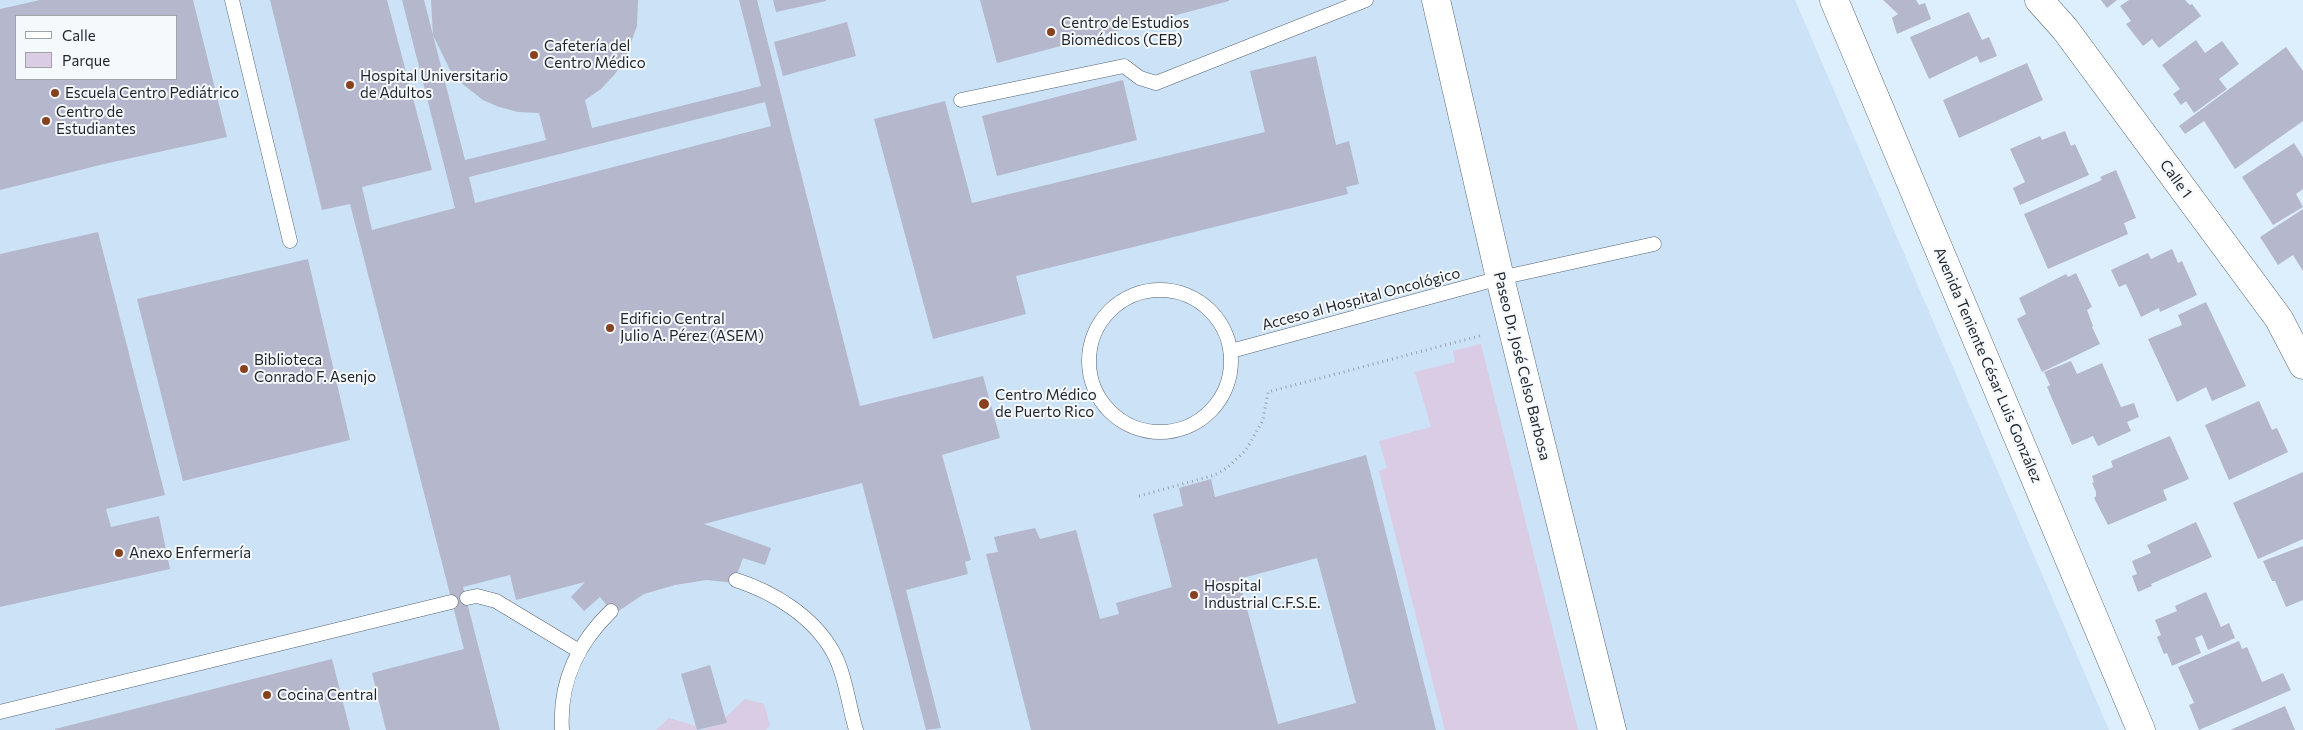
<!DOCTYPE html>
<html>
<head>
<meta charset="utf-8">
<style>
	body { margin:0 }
	#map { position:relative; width:2303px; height:730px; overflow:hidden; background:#ddeefd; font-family:Commissioner,sans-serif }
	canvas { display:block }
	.legend { position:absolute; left:15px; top:15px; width:162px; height:65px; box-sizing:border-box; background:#f5f9fc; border:1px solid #9fa4a8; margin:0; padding:6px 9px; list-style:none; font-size:15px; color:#1e242a }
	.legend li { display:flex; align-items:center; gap:10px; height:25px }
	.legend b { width:25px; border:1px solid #9fa4a8 }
</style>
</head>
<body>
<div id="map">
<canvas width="2303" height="730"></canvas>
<ul class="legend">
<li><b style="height:6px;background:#fff"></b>Calle</li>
<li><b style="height:14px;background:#dacce5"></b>Parque</li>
</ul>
</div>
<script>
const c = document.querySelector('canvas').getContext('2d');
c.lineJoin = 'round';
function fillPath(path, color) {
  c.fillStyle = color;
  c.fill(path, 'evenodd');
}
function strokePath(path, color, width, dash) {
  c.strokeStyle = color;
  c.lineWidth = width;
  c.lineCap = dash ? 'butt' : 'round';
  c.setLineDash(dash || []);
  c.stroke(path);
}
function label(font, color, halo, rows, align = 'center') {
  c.font = font + ' Commissioner,sans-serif';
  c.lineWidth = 4;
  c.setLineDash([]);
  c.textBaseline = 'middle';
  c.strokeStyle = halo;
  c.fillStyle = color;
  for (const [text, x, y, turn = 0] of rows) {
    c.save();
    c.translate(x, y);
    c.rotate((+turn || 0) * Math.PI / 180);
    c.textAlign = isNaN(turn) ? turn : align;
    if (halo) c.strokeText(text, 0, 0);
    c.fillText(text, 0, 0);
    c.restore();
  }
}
fillPath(new Path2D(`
	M0,0H1795L2109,730H0ZM16,16H176V79H16Z`), '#cce2f7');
fillPath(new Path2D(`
	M1481,344L1578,730H1445L1379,471L1387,468L1379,441L1431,427L1415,372L1455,362L1453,351Z
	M745,699L764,704L770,725L766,730H701L727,723L725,718Z
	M669,718L696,726L697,730H656Z`), '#dacce5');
fillPath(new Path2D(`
	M40,0H193L227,137L104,164L0,190V9ZM16,16H176V79H16Z
	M270,0H387L432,170L362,187L372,230L455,208L402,0H424L465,160L546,140L539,113L518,112L499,107L483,100L460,82L450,70L433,35L431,0H638L637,26L625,59L615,74L601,89L585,100L592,128L761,86L739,0H757L860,406L983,376L1000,438L942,455L971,560L965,562L968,574L906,590L941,728L926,730L862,483L704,524L771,548L765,565L743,558L734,583L707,580L675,585L644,594L614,614L600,597L584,611L571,597L585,582L516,600L510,575L463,587L500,730H386L372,673L464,649L350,204L322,210ZM765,102L771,126L475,203L469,177Z
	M773,0H826V1L776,12Z
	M980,0H1229V1L997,63Z
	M1883,0H1916L1919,5L1925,3L1931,19L1897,34L1892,18L1898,14Z
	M2101,0H2117L2107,8Z
	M2129,0H2185L2190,5L2192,4L2201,16L2159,48L2152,39L2143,46L2126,24L2131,21L2120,6Z
	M1969,12L1982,40L1989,37L1997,56L1980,63L1977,56L1929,79L1910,37Z
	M847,22L856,56L783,76L774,42Z
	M2196,40L2205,53L2222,41L2239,64L2219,79L2227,89L2194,113L2186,101L2181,105L2173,94L2180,89L2162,65Z
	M2286,47L2303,71V121L2235,169L2204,121L2185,134L2179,126Z
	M1316,56L1336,145L1349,141L1359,184L1346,187L1348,194L1016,276L1026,314L933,339L874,119L945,101L972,203L1265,132L1250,71Z
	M2027,63L2043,100L1959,138L1943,100Z
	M1123,80L1137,140L997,176L982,116Z
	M2065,131L2071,146L2075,144L2089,175L2020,205L2013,188L2025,182L2010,149L2040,136L2042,140Z
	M2294,143L2303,157V189L2296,194L2303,207L2273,225L2242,177Z
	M2116,170L2136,218L2124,223L2128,234L2048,269L2024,214L2102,180L2100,177Z
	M2303,209V271L2293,255L2278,265L2260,237Z
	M98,232L165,495L106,509L111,527L159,516L170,569L0,607V254Z
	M2172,249L2178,263L2182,261L2197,295L2160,312L2159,308L2141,317L2126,284L2119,287L2111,270L2148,253L2151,259Z
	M308,259L350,440L183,481L137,299Z
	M2076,273L2092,307L2087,310L2093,326L2092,327L2100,344L2042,372L2017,319L2026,314L2019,298L2066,274L2068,277Z
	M2206,302L2246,386L2212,401L2206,387L2177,402L2148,339L2182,325L2178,315Z
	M2071,361L2077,374L2102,363L2121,407L2134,403L2139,417L2127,422L2131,431L2098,446L2093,436L2072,445L2047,387L2050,385L2044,372Z
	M2259,401L2272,430L2277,428L2288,452L2229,480L2205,425Z
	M2170,436L2189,479L2163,490L2167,500L2108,525L2094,498L2096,496V492L2092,483L2094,482L2092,476L2113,467L2111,461Z
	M1366,455L1436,730H1031L986,554L998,552L994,537L1035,528L1040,539L1076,530L1100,619L1119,614L1116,603L1172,587L1153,514L1183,506L1179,488L1211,479L1215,497ZM1317,558L1356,703L1278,724L1239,579Z
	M2303,472V539L2258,559L2233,503Z
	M2196,522L2212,557L2151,584L2152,586L2138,592L2132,576L2137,574L2132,561L2151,553L2147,545Z
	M2303,546V600L2286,607L2275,581H2272L2263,561Z
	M2206,592L2221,627L2229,623L2235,638L2208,650L2202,635L2195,638L2201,653L2172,666L2167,653L2164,654L2157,637L2161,635L2155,620L2177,611L2175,606Z
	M2239,641L2242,649L2247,647L2262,682L2283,673L2291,690L2199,730L2189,705L2194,703L2178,667Z
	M332,659L350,730H55V729Z
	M710,665L727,723L697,730L681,674Z
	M2285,706L2295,730H2230Z`), '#b5b8cc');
const service = new Path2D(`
	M232,0L290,241
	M961,100L1124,66L1140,78L1156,83L1366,0
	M1089 361a71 71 0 1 1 142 0a71 71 0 1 1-142 0Z
	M1231,351L1500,278L1654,244
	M736,580C773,592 813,616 833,652C845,673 849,707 856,730
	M467,598L477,596L496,601L579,651
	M0,712L451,602
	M562,730C559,682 577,644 611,611`);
const minor = new Path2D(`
	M1436,0L1500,278L1612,730
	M1834,0L2141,730
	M2039,0L2065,29L2279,319L2303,365`);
strokePath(service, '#576573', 15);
strokePath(minor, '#576573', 29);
strokePath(new Path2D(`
	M1139,496L1215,475L1228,467L1246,450L1263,420L1268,392L1483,335`), '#96a3ae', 3, [1, 4]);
strokePath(service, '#fff', 14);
strokePath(minor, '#fff', 28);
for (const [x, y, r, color] of [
	[1051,32,5,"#88411f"],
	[534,55,5,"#88411f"],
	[350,85,5,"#88411f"],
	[55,93,5,"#88411f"],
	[46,121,5,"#88411f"],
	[610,328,5,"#88411f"],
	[244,369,5,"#88411f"],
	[984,404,6,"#88411f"],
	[119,553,5,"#88411f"],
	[1194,595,5,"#88411f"],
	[267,695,5,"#88411f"]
]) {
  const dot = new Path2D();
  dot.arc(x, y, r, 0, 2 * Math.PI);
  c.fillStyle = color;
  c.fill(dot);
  strokePath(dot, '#f5f9fc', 2);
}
label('15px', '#1e242a', '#f5f9fc', [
	["Centro de Estudios",1061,23],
	["Biomédicos (CEB)",1061,40],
	["Cafetería del",544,46],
	["Centro Médico",544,63],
	["Hospital Universitario",360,76],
	["de Adultos",360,93],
	["Escuela Centro Pediátrico",65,93],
	["Centro de",56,112],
	["Estudiantes",56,129],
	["Edificio Central",620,319],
	["Julio A. Pérez (ASEM)",620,336],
	["Biblioteca",254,360],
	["Conrado F. Asenjo",254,377],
	["Centro Médico",995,395],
	["de Puerto Rico",995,412],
	["Anexo Enfermería",129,553],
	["Hospital",1204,586],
	["Industrial C.F.S.E.",1204,603],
	["Cocina Central",277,695]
], 'left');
label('15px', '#1e242a', '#f5f9fc', [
	["Calle 1",2176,179,54],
	["Acceso al Hospital Oncológico",1361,299,-15],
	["Avenida Teniente César Luis González",1988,365,67],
	["Paseo Dr. José Celso Barbosa",1522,366,76]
]);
</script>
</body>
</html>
